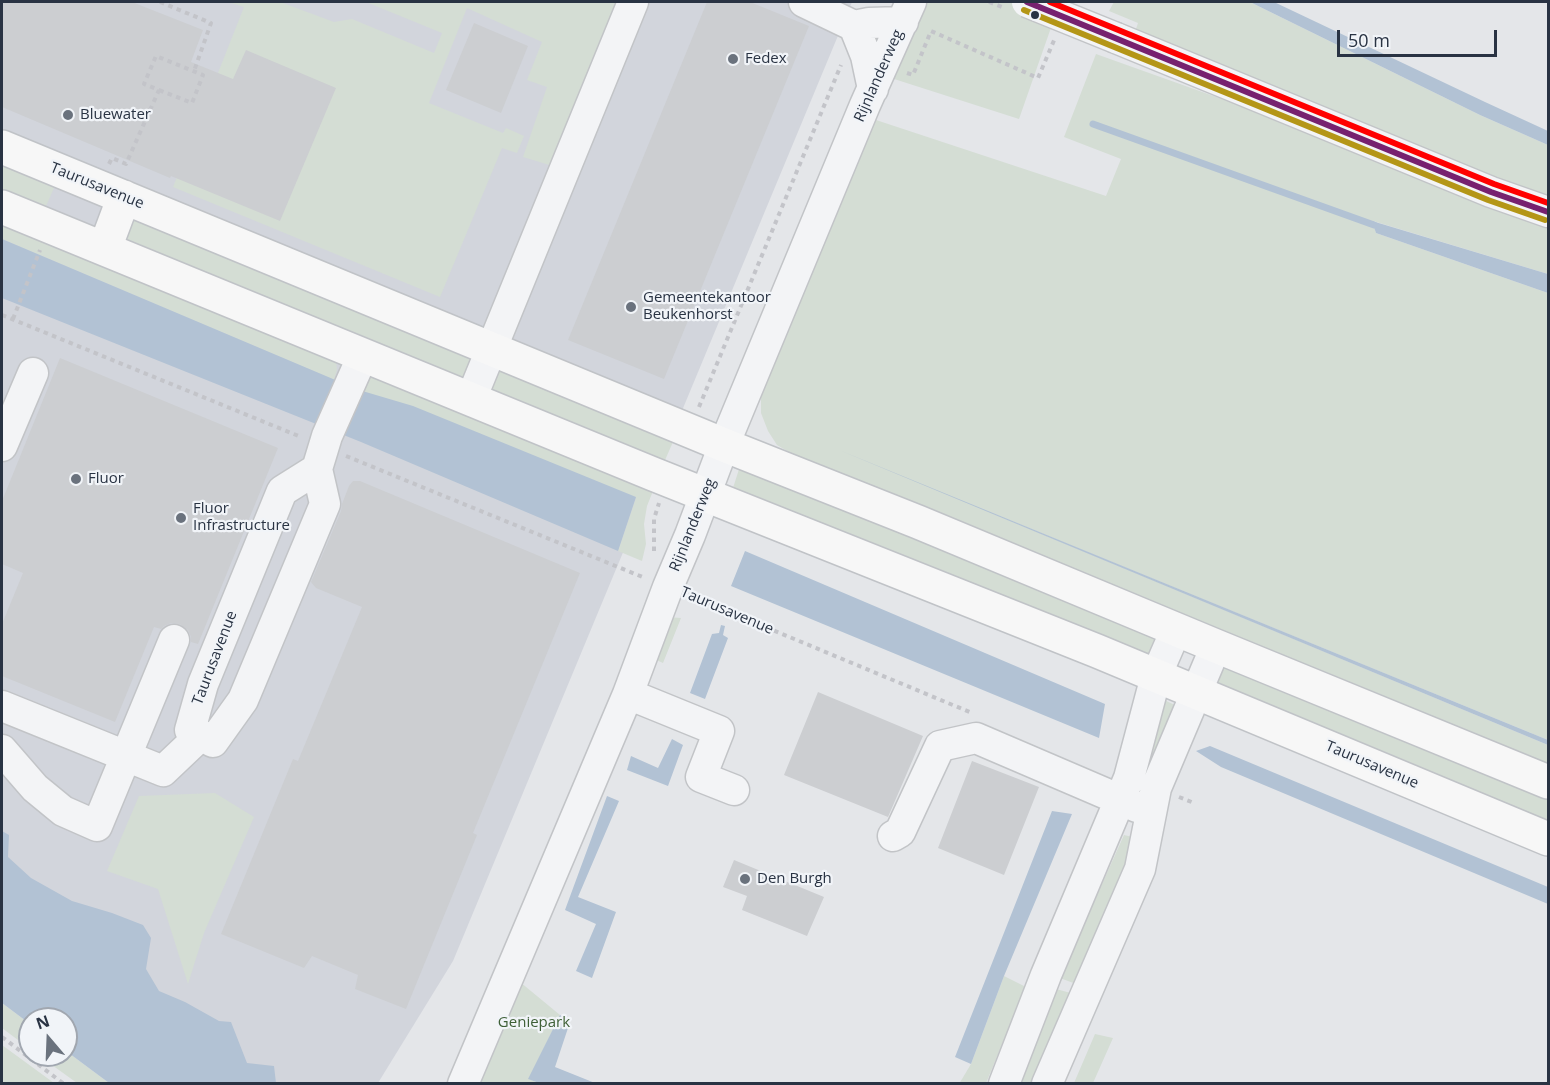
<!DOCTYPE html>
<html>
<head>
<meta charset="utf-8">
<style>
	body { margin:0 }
	#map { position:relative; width:1550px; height:1085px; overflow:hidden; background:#e4e6e9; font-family:"Open Sans",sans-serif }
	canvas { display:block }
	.frame { position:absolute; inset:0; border:3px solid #293343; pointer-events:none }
	.north { position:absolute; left:18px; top:1007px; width:60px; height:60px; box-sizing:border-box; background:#f1f4f8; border:2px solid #a1a7b0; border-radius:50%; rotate:341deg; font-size:16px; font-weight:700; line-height:24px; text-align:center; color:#293343 }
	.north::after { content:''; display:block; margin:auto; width:21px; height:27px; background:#6a727d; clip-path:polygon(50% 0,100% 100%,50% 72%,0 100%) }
	.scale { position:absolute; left:1337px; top:30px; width:160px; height:27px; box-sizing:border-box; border:3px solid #293343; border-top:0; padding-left:8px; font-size:18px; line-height:21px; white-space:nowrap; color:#293343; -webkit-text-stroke:4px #f1f4f8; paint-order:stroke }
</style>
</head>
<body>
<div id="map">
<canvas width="1550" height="1085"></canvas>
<div class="frame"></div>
<div class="north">N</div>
<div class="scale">50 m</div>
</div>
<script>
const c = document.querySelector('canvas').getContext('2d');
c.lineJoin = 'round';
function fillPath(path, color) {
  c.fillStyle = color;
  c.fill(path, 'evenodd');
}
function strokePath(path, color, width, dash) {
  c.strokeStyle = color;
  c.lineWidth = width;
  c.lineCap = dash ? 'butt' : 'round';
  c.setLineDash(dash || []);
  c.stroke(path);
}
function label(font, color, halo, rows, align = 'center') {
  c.font = font + ' "Open Sans",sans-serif';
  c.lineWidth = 4.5;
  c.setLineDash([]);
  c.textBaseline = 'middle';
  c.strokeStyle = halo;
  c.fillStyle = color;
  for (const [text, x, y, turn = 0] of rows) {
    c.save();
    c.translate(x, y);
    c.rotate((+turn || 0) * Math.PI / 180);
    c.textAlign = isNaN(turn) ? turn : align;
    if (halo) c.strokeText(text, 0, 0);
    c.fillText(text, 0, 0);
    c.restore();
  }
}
fillPath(new Path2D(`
	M2,2H852L453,961L378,1083H231L2,890Z`), '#d2d5dc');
fillPath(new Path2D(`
	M228,2H280L334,22L352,19L434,53L442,33L366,2H625L556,167L523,157L547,87L527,80L542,42L467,8L429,103L503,133L506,128L524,136L517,153L502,148L440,297L173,187L244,7Z
	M924,2H1060L1019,119L891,78Z
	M1114,2H1250L1480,115L1548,145V201L1134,35L1138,23L1109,11Z
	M1096,54L1345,143L1548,226V274L1373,221L1376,233L1548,293V740L987,511L1548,745V769L1302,669L794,455L777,445L768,431L761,413V389L873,119L1106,196L1121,159L1064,137Z
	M2,158L57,181L43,213L2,196Z
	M145,216L469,355C472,368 470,372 459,379L131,249L125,238L132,221Z
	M2,217L336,360L337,370L334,380L2,239Z
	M502,367L676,435L662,467L492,393L489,386L494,372Z
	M369,374L655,486L647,506L644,524L646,544L642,561L618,551L636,498L359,390Z
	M741,463L1158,638L1157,658L732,491Z
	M666,617L681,618L663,663L650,657Z
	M1226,663L1548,795V828L1216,691V666Z
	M1160,698L1179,707L1160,756L1145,750Z
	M215,793L254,817L204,933L188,984L158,889L107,871L139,796Z
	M1124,835L1137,838L1084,987L1060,978Z
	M1004,976L1026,987L986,1083L959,1084L971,1064Z
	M520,982L560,1015L529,1079L539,1083L476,1084Z
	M1056,989L1078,995L1033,1083L1020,1084Z
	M2,1003L30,1024V1049L2,1028Z
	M1095,1034L1113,1038L1093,1083H1074Z
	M2,1045L54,1083H2Z
	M66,1051L109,1083H77L38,1055H66Z`), '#d4ddd4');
fillPath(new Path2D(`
	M1250,2H1274L1485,102L1548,131V145L1480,115Z
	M1372,221L1548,274V293L1376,233Z
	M2,239L359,390L413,406L636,497L618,551L361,442L2,298Z
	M839,450L1548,740V745Z
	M745,551L1105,704L1099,738L731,586Z
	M721,625L725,626L723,635L728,638L705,699L690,693L712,634L719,633Z
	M672,739L683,745L668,786L627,770L631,756L658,768Z
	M1210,746L1548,887V904L1221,767L1196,751Z
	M607,796L619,801L578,897L616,912L592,978L576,971L596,924L565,910Z
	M1052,811L1072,814L1004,976L971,1064L955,1057Z
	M2,831L9,835L8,857L31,878L72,901L112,913L143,925L151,938L146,969L159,991L185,1002L219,1021L231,1022L247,1063L274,1066L276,1083H109L66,1051V1019H30V1024L2,1003Z
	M560,1015L570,1022L555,1067L595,1083H539L528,1079Z`), '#b2c2d4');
strokePath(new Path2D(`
	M1093,124L1374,225`), '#b2c2d4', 7);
fillPath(new Path2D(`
	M2,2H132L203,30L191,62L233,79L246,50L336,88L280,221L171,176L170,178L2,107Z
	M707,2H750L809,26L664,379L568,340Z
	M474,23L528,46L501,113L446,90Z
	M60,358L278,448L198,644L191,642V637L188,630L180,624L171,623L164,626L161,629L154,627L115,722L2,676V624L23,573L2,564V501Z
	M353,481H360L580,573L473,833L477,835L406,1009L355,989L358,975L312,956L304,968L221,934L293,759L298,761L362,607L316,588L311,582L341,511L342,504L349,486Z
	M818,692L923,736L888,817L784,775Z
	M972,761L1039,787L1004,875L938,848Z
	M734,860L824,897L807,936L742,910L747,896L723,887Z`), '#ccced1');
const minor = new Path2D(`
	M804,2L854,26L869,23L903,22
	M854,26L866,56L873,89
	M1116,38L1491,192L1548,212
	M471,399L633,2
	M2,446L33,373
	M317,469L282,491L203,684L190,730L213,742L243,700L325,504L317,469L327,436L363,355
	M628,694L719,731L701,777L734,790
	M2,706L163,771L201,735
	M2,750L35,788L63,811L97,826L174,640
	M893,836L900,832L940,746L976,738L1137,807
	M463,1084L628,694L668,587L690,535L724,445L865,105L911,2
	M1004,1084L1046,975L1129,778L1156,676L1176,630
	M1047,1084L1140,869L1156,788L1216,646`);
const major = new Path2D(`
	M2,147L724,445L918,522L1216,646L1548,782
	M2,207L653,474L1097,651L1548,839
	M105,248L124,197`);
strokePath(minor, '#c2c4c7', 33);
strokePath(major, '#c0c3c7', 36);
strokePath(new Path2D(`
	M160,2L211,23L194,71
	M907,73L913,75L931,31L1038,78L1055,38
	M109,164L112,158L126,164L159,90L144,84L156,56L203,75L192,103L159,90
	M2,315L301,437
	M13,319L40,250
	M699,407L841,65
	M346,456L645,578
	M654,551V519L659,503
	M691,596L972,713
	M1179,797L1194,803
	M2,1037L64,1084`), '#c3c4c9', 4, [4.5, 4.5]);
strokePath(minor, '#f3f4f6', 30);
strokePath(major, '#f7f7f7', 33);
const minorBridge = new Path2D(`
	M1027,2L1116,38`);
strokePath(minorBridge, '#c2c4c7', 33, []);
strokePath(new Path2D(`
	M989,2L1002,7`), '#c3c4c9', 4, [4.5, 4.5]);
strokePath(minorBridge, '#f3f4f6', 30);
strokePath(new Path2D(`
	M1027,2L1491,192L1548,212`), '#77216f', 6);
strokePath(new Path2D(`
	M1024,10L1488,200L1545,220`), '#b49617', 6);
strokePath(new Path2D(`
	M1050,2L1494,184L1548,203`), '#f00', 6);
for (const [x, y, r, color] of [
	[1035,15,5,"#293343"],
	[733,59,6,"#6a727d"],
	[68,115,6,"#6a727d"],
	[631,307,6,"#6a727d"],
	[76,479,6,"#6a727d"],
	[181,518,6,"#6a727d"],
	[745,879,6,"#6a727d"]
]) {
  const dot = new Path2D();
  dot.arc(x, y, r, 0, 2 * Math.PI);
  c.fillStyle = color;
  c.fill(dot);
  strokePath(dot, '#f1f4f8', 2);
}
label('15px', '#293343', '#f1f4f8', [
	["Fedex",745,59],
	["Bluewater",80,115],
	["Gemeentekantoor",643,298],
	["Beukenhorst",643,315],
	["Fluor",88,479],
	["Fluor",193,509],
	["Infrastructure",193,526],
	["Den Burgh",757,879]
], 'left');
label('15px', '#293343', '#f1f4f8', [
	["Rijnlanderweg",879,76,-66],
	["Taurusavenue",97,186,22],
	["Rijnlanderweg",693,525,-68],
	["Taurusavenue",727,611,23],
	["Taurusavenue",215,658,-69],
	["Taurusavenue",1372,765,23]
]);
label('15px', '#3e5f36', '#f1f4f8', [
	["Geniepark",534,1023]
]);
</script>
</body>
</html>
